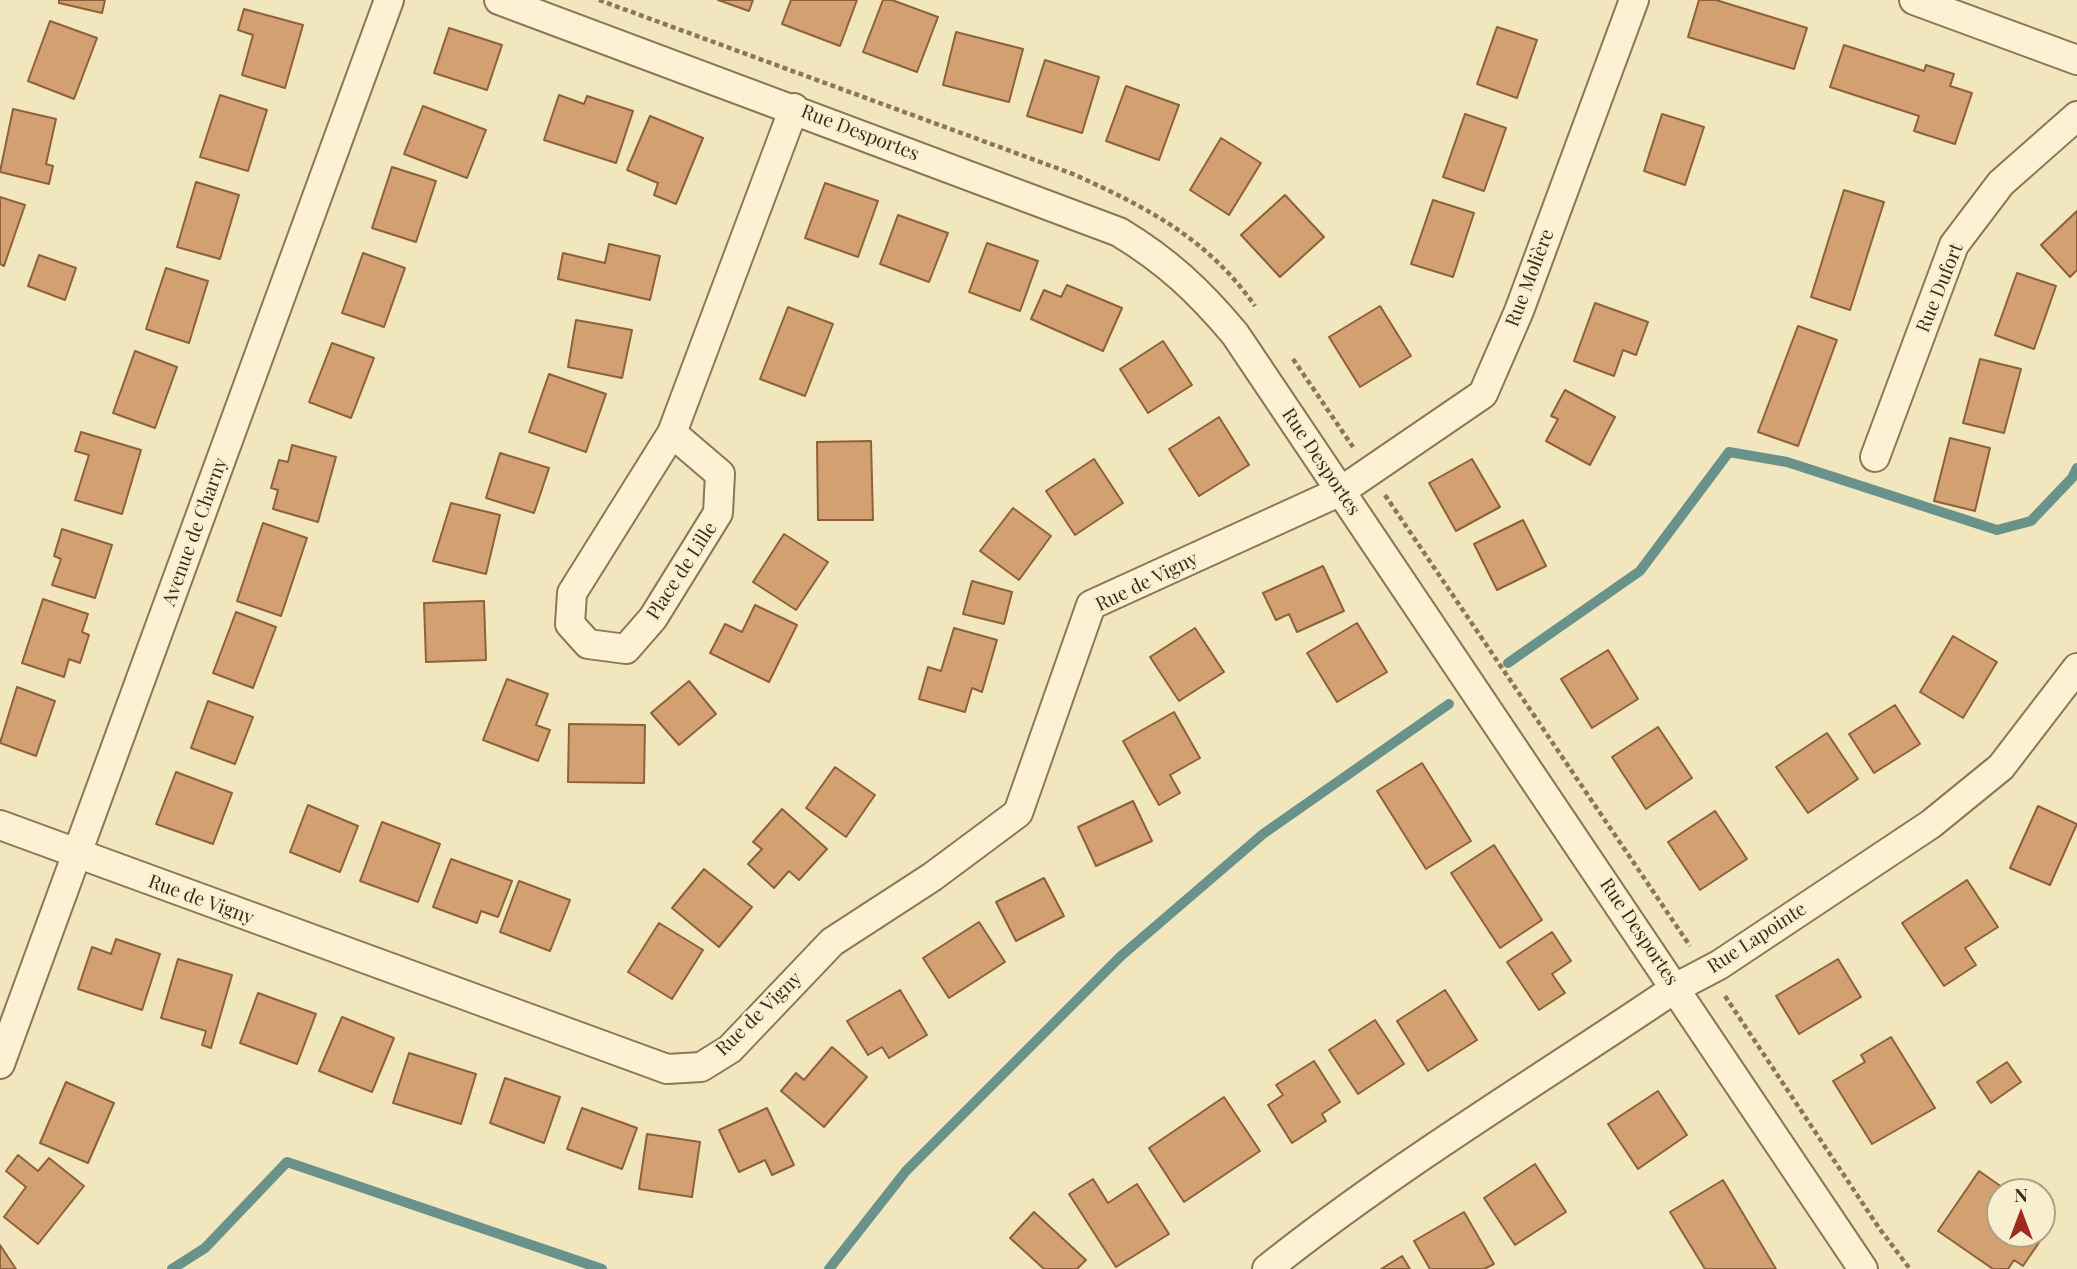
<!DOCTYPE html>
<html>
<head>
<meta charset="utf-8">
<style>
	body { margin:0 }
	#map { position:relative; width:2077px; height:1269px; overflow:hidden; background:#f2e6bf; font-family:"Playfair Display",serif }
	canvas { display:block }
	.north { position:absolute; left:1986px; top:1178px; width:70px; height:70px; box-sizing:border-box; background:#f8efcf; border:2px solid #aca187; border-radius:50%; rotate:0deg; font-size:19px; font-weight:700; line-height:28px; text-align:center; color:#3a2c1b }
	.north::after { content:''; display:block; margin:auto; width:24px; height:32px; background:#a02920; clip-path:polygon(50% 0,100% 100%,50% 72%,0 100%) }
</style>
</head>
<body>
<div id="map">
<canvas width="2077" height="1269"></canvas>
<div class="north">N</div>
</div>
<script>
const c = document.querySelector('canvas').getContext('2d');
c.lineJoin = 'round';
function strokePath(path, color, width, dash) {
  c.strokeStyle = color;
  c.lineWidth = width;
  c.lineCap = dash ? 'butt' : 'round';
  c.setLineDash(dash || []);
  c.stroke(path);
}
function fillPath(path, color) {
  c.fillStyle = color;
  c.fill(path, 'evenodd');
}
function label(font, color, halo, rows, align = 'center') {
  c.font = font + ' "Playfair Display",serif';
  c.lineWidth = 5;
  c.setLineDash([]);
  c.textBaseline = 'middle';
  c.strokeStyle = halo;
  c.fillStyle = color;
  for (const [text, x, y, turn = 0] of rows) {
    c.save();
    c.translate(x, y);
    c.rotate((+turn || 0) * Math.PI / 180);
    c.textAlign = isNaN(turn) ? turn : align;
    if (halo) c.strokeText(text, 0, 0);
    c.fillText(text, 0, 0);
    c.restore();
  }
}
strokePath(new Path2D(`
	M1508,663L1640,571L1729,452L1787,462L1997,530L2031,521L2072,478L2077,468
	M172,1269L205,1248L287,1162L602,1269
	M829,1269L906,1171L1121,956L1263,834L1449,704`), '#69928a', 10);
const building = new Path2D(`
	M59,0H105L102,13L59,3Z
	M718,0H753L749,11Z
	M791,0H857L840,46L782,24Z
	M883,0H892L938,17L917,72L863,52Z
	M1699,0H1716L1807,28L1794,69L1688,37Z
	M244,9L303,25L285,88L242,75L253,35L238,30Z
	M50,21L97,38L74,99L28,81Z
	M1497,27L1537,40L1517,98L1477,84Z
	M449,28L502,45L487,90L434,73Z
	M956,32L1023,49L1009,102L943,85Z
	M1844,45L1924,71L1926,65L1954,74L1950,86L1972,93L1955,144L1914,131L1919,116L1830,87Z
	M1045,60L1099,77L1082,133L1027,116Z
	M1126,86L1179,105L1159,160L1106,141Z
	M220,95L267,110L248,171L200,157Z
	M559,95L584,104L587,96L633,111L616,163L544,140Z
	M423,106L486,130L467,178L404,154Z
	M13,109L56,119L46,164L53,166L49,184L0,172Z
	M1465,114L1506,128L1484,191L1443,177Z
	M1662,114L1704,127L1685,185L1644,171Z
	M650,116L703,138L676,204L654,195L658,183L627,170Z
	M1221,138L1261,163L1229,215L1190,190Z
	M392,167L436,181L416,242L372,228Z
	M196,182L239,195L220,259L177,247Z
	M825,183L878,201L858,257L805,238Z
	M1844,190L1884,202L1850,310L1811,297Z
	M1285,195L1324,237L1280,277L1241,235Z
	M0,197L25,205L4,266L0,264Z
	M1433,200L1474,213L1453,277L1411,264Z
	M2077,211V270L2070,277L2041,245Z
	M898,215L948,233L929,282L880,264Z
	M987,243L1038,261L1020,311L969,292Z
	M609,244L660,256L650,300L558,279L563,253L605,263Z
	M363,253L405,268L384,327L342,313Z
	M39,255L76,268L65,300L28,286Z
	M166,268L208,281L189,343L146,329Z
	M2017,273L2056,286L2034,349L1995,335Z
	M1067,285L1122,308L1103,351L1031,319L1044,290L1061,297Z
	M1595,303L1648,322L1636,355L1623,350L1614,376L1574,361Z
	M1380,306L1411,356L1360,387L1329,337Z
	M788,307L833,324L805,396L760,379Z
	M576,320L632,330L622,378L568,367Z
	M1798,326L1837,340L1798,446L1758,432Z
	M1163,341L1192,385L1148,413L1120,369Z
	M332,343L374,358L351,418L309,402Z
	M135,351L177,367L155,428L113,413Z
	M1980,359L2021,369L2004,433L1963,423Z
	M549,374L606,394L586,452L529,432Z
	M1565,390L1615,417L1590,465L1546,441L1558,419L1551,416Z
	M1219,417L1249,465L1199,496L1169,449Z
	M81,432L141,450L122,514L75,500L89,455L75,451Z
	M1950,438L1990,448L1975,511L1934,501Z
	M871,441L873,520H818L817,442Z
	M292,445L336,457L318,522L273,509L278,490L271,488L279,460L288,462Z
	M500,453L549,468L534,513L486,498Z
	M1094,459L1123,503L1075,535L1046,491Z
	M1472,459L1500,507L1456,531L1429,483Z
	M451,503L500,515L486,574L433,561Z
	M1013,508L1051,536L1019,580L980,551Z
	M1523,520L1546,566L1497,590L1474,544Z
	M263,523L307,538L281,616L237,601Z
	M62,529L112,545L95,598L52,585L61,559L54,556Z
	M784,534L828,562L796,610L753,582Z
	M1323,566L1344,611L1297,632L1289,614L1276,620L1263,593Z
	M972,581L1012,592L1004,624L963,614Z
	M43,599L88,614L82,632L89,635L80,663L69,659L64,677L22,663Z
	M484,601L486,660L426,662L424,603Z
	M755,605L797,625L769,682L710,653L725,624L742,632Z
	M236,612L276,627L253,688L213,673Z
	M1357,623L1387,672L1337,702L1307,653Z
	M954,628L997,640L982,692L972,688L965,712L919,699L928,667L941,671Z
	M1195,628L1224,672L1179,701L1150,657Z
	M1953,636L1997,662L1963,718L1920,692Z
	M1608,650L1638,699L1592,728L1561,679Z
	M507,679L548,694L536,725L550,730L538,761L483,740Z
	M689,681L716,714L679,745L651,713Z
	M17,687L55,701L36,756L0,743Z
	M208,701L253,717L235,764L191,748Z
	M1895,705L1920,744L1874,773L1849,734Z
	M1174,712L1200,758L1170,775L1180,793L1159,805L1123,741Z
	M569,724L645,725L644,783L568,782Z
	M1658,727L1692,778L1646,809L1612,757Z
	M1827,733L1858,779L1808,813L1776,767Z
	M1422,763L1471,841L1426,869L1377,791Z
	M835,767L875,795L846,837L806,808Z
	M176,772L232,793L213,844L156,824Z
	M1133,801L1152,841L1096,866L1078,827Z
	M308,805L358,826L340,872L290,852Z
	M2038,806L2077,824L2050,885L2010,868Z
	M782,809L827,849L799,880L789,871L774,888L748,864L762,849L753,842Z
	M1715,811L1747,859L1700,890L1668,842Z
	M382,822L440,844L418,902L360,881Z
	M1494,845L1542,920L1500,948L1451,873Z
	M451,859L512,881L498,917L481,911L477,923L433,907Z
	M704,869L752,907L719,947L672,908Z
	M1044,878L1064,916L1016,941L996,902Z
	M1967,880L1998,927L1965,948L1976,965L1944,986L1902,923Z
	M519,881L570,900L550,951L500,932Z
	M979,922L1005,962L949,998L923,958Z
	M659,923L703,950L672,999L628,972Z
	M1552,932L1571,961L1552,974L1565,993L1539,1010L1507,962Z
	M116,939L160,954L142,1010L78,989L92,947L111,954Z
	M178,959L232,975L211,1048L202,1045L206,1031L161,1018Z
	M1838,959L1861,997L1799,1034L1776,996Z
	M900,990L927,1035L889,1058L882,1047L868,1055L847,1021Z
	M1445,990L1477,1040L1428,1071L1397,1021Z
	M258,993L316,1014L297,1064L240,1043Z
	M342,1017L394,1038L372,1092L319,1071Z
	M1375,1020L1404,1064L1358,1094L1329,1050Z
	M1891,1037L1935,1108L1872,1144L1833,1081L1865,1062L1861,1055Z
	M832,1047L867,1077L824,1127L781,1091L796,1073L804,1080Z
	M409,1053L476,1074L461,1124L393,1103Z
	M1314,1061L1340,1102L1322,1114L1326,1121L1292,1143L1268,1105L1283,1095L1276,1085Z
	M2007,1062L2021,1082L1991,1103L1977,1082Z
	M505,1078L560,1097L544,1143L490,1123Z
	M66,1082L114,1103L88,1163L40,1143Z
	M1658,1091L1687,1135L1638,1169L1608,1124Z
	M1224,1097L1260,1151L1184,1202L1149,1148Z
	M582,1108L637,1128L622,1169L567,1149Z
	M767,1108L794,1165L772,1175L765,1160L739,1172L719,1130Z
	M647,1134L700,1142L692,1197L639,1189Z
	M18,1155L38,1171L49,1158L84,1186L38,1244L4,1217L26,1187L6,1171Z
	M1535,1164L1566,1212L1515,1245L1484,1198Z
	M1979,1171L2009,1192H2000V1234H2042V1214L2053,1222L2023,1266L2014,1260L2008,1269H1993L1938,1231Z
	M1093,1179L1108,1203L1137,1184L1169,1234L1116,1267L1069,1194Z
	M1723,1180L1776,1269H1705L1670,1212Z
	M1034,1212L1086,1260L1077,1269H1044L1010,1238Z
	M1464,1212L1494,1264L1484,1269H1430L1414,1241Z
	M0,1245L16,1269H0Z
	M1402,1256L1410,1269H1381Z`);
fillPath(building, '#d3a171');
strokePath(building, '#8d6139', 2);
const street = new Path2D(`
	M499,0L1119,232C1167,261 1199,291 1235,334L1863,1269
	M1914,0L2077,60
	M672,433L720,474L718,513L653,618L626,649L588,644L570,624L572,593L672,433L794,108
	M1875,457L1954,245L2001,183L2077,116
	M0,825L667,1069L701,1067L730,1049L832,942L932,877L1018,813L1091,605L1341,491L1483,394L1519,311L1634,0
	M0,1064L389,0
	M1267,1269C1396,1166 1540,1080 1677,987L1719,965L1931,824L2001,767L2077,668`);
strokePath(street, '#8c7655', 32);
strokePath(new Path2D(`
	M599,0L1073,174C1148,208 1207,238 1255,306
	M1293,359L1353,447
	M1385,495L1690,946
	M1725,996L1879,1228L1910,1269`), '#8c7655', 4.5, [5, 3.5]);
strokePath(street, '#fcf2d3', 28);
label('19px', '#3a2c1b', '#f8efcf', [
	["Rue Desportes",860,133,21],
	["Rue Molière",1530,278,-69],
	["Rue Dufort",1940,288,-68],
	["Rue Desportes",1321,462,56],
	["Avenue de Charny",195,532,-70],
	["Place de Lille",682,571,-57],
	["Rue de Vigny",1147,582,-26],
	["Rue de Vigny",201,900,20],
	["Rue Desportes",1639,932,56],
	["Rue Lapointe",1757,938,-33],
	["Rue de Vigny",759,1014,-44]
]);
</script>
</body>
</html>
